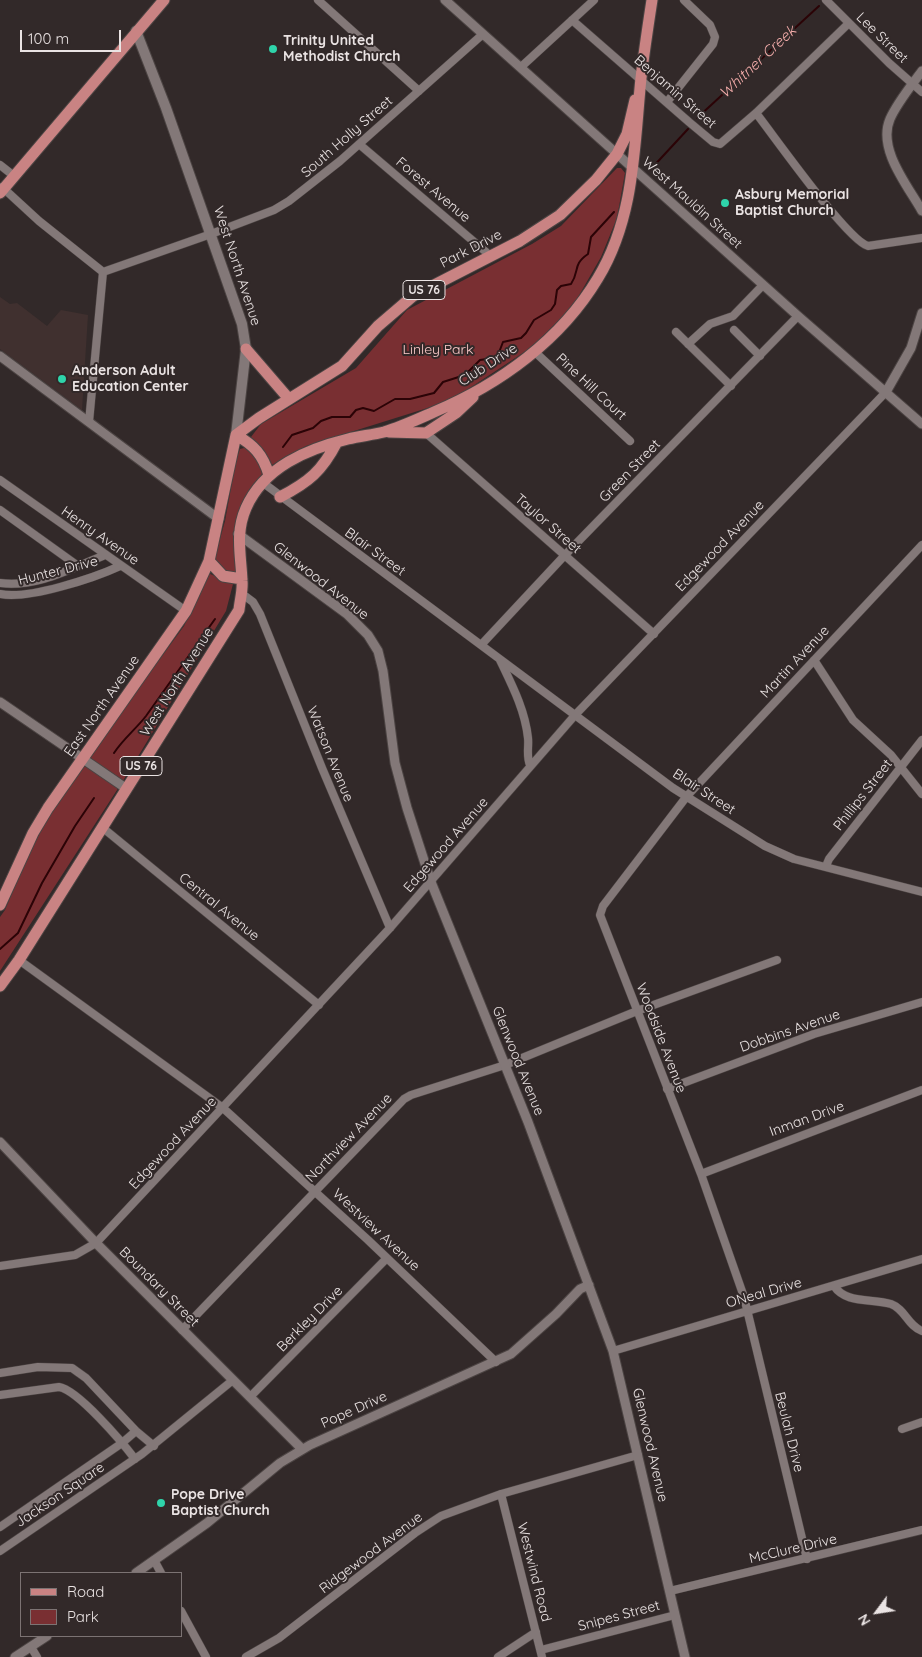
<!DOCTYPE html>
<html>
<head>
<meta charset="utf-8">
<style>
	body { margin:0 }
	#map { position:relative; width:922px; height:1657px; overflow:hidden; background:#322929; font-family:Quicksand,sans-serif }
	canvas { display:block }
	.legend { position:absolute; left:20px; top:1572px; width:162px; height:65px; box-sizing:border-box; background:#322929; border:1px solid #7c7373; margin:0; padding:6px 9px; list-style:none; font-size:15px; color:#eae3e3 }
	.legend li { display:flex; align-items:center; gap:10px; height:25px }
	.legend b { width:25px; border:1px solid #7c7373 }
	.north { position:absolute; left:852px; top:1587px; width:50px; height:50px; -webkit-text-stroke:4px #322929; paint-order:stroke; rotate:239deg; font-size:14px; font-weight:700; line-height:20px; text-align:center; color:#eae3e3 }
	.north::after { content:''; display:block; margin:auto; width:18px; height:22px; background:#eae3e3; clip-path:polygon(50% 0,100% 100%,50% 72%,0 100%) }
	.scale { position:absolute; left:20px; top:30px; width:101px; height:22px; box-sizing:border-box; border:2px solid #eae3e3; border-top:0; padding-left:6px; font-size:15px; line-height:18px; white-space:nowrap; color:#eae3e3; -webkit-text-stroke:4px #322929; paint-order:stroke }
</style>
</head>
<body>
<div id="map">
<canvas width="922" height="1657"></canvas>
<ul class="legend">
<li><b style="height:6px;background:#c98383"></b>Road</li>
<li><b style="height:14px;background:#792f32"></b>Park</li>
</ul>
<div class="north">N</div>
<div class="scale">100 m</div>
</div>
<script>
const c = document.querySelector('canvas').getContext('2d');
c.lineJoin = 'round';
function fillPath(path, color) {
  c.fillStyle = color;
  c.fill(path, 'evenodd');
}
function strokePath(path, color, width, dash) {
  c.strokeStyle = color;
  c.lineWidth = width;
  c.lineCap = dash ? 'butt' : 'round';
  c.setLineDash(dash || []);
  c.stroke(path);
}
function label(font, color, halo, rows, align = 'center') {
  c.font = font + ' Quicksand,sans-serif';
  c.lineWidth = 4;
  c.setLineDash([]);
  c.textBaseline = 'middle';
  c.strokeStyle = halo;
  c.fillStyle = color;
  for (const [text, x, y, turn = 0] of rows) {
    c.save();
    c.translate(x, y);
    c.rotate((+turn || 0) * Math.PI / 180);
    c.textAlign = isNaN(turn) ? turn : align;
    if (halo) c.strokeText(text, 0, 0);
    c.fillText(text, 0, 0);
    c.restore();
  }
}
fillPath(new Path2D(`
	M0,297L10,304L17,303L47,326L61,310L88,315L82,410L0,349Z`), '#40302f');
fillPath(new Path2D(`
	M617,168H621L625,173L617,218L601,257L573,306L532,347L450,401L306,446L270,466L264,450L251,437L261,424L356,368L407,310L532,244L561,226Z
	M244,448H248L261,465L262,474L236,522L234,536L237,574L228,573L214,560L225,521L236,460L240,449Z
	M208,573L233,584L226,611L128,773L0,971V917L5,910L37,833L93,750L184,626Z`), '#792f32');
strokePath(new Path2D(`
	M697,118L819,6
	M650,170L688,129
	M283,447L292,435L313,428L321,421L332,417H350L356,410L363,408L374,411L395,399H410L434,393L443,382L465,375L480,360L494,358L498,355L503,342L521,338L526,333L534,320L551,310L555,304L557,290L561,286L571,284C580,271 572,265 588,254L591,237L614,212
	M114,753C123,739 136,729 146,716L215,619
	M0,949L18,933L42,883L75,826L94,798`), '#2b0306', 2);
const minor = new Path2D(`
	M318,0L419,91
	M826,0L889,63L922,92
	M572,20L689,122L713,142L720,144L756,113L849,23
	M521,67L594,0
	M667,102L713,44L715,37L710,25L684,0
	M756,113C774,136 847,240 868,246L922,238
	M359,144L486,252L489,257
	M0,165L14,176
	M2,187L39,221L103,272L211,234L274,210L289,201L340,161L483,34
	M734,330L760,356
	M676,332L731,386
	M688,344L710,324L733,316L763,285
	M535,352L630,441
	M89,422L103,272
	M426,433L654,634
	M0,480L186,611
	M262,482L673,788L765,846L794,859L922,892
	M0,510L78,566
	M0,583C36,588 72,568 105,555
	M241,593L253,602L260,614L322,768L390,928
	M0,594C28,600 94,578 120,566
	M481,645L565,555L798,316
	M500,660C512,685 525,710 528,738C529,747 526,756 530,765
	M814,660L853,720L891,755L922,794
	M103,828L319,1005
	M826,866L829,859L922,740
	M19,960L223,1108L368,1240L496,1362
	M667,1089L814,1034L922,1002
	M701,1174L922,1090
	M0,1266L75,1255L96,1243L390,928L576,714L886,392
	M834,1286C846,1304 871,1298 891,1304C905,1309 908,1326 922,1331
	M182,1330L404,1099L411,1095L505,1065L637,1011L777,960
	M613,1351L922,1259
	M0,1373L38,1367L72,1368L86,1378L136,1431L154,1446
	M0,1395L59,1387C78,1390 122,1442 135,1459
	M250,1397L387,1258
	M902,1429L922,1422
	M501,1494L542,1657
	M0,1527L122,1443L136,1431
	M0,1551L142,1454L233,1380
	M807,1559L744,1297L701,1174L600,915L603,906L687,796L922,545
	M154,1560L161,1573
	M670,1591L922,1530
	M181,1611L206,1657
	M31,1647L37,1657
	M541,1650L675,1615
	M246,1657L279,1638L415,1533L441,1516L501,1494L638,1455
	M498,1657L536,1632`);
const tertiary = new Path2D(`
	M445,0L798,316L922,424
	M922,71C911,86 897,103 890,119C877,149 908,186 922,211
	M0,356L219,519
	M886,392L911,348L922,313
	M238,534L347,614L368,635L378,651L383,671L395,763L407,808L431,882L528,1122L613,1351L685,1657
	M0,702L127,789
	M0,1142L96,1243L302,1449
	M136,1573L207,1523L280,1463L310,1445L511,1354L556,1314L580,1289L589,1285
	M15,1657L47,1636`);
const secondary = new Path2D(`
	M136,31L166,108L242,324L246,349L236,435`);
const primary = new Path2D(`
	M0,193L164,0
	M246,349L289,399
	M389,432L426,433L456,413L473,397
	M236,435L259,418L342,366L378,326L413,296L520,241L560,215L596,180L617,154L627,134L635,100
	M236,435C254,445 263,455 269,475
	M280,497C309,482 322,471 337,442
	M209,561L223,576L242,579
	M0,905L33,833L48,808L186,611L209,561L236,435
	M0,986L19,960L239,610C240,600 243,590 242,581C241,555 235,533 246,508C264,467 307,449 348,439C360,436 372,435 384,432C401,427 418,419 434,412C500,384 561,340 598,278C635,217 634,146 641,78C644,52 648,26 652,0`);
strokePath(minor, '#4c4443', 9);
strokePath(tertiary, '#4c4443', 11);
strokePath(secondary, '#4c4443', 12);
strokePath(primary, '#4c4443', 13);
strokePath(minor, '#837878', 8);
strokePath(tertiary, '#837878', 9);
strokePath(secondary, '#837878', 10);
strokePath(primary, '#c98383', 11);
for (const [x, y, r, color] of [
	[273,49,5,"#2fd4aa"],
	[725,203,5,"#2fd4aa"],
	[62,379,5,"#2fd4aa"],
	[161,1503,5,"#2fd4aa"]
]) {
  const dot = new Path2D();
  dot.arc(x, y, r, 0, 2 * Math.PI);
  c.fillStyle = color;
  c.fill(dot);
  strokePath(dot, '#322929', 2);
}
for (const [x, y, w] of [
	[424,290,42],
	[141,766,42]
]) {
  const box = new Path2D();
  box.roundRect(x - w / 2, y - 9.5, w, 19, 4);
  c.fillStyle = '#322929';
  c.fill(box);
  strokePath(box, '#eae3e3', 1);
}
label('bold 12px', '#eae3e3', null, [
	["US 76",424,290],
	["US 76",141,766]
]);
label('14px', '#eae3e3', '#322929', [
	["Lee Street",882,38,44],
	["Benjamin Street",675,92,41],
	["South Holly Street",347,137,-41],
	["Forest Avenue",433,190,40],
	["West Mauldin Street",692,203,42],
	["Park Drive",471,249,-27],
	["West North Avenue",237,266,72],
	["Club Drive",488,365,-33],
	["Pine Hill Court",591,387,43],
	["Green Street",630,471,-46],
	["Taylor Street",548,524,41],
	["Henry Avenue",100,536,35],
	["Edgewood Avenue",720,546,-46],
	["Blair Street",375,552,36],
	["Hunter Drive",58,571,-14],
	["Glenwood Avenue",321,581,38],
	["Martin Avenue",795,662,-47],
	["West North Avenue",177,682,-58],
	["East North Avenue",102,706,-55],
	["Watson Avenue",330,754,68],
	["Blair Street",704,792,33],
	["Phillips Street",863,795,-52],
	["Edgewood Avenue",446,845,-49],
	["Central Avenue",219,907,39],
	["Dobbins Avenue",790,1031,-19],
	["Woodside Avenue",661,1038,69],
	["Glenwood Avenue",518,1061,68],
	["Inman Drive",807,1119,-20],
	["Northview Avenue",349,1138,-46],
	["Edgewood Avenue",173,1143,-47],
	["Westview Avenue",376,1230,43],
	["Boundary Street",159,1287,45],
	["ONeal Drive",764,1293,-16],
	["Berkley Drive",310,1319,-45],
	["Pope Drive",354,1410,-24],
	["Beulah Drive",789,1432,76],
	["Glenwood Avenue",650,1445,77],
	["Jackson Square",60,1495,-34],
	["McClure Drive",793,1549,-13],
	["Ridgewood Avenue",371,1553,-37],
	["Westwind Road",534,1572,76],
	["Snipes Street",619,1616,-15]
]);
label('bold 14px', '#eae3e3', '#322929', [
	["Trinity United",283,41],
	["Methodist Church",283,57],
	["Asbury Memorial",735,195],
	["Baptist Church",735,211],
	["Anderson Adult",72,371],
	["Education Center",72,387],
	["Pope Drive",171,1495],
	["Baptist Church",171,1511]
], 'left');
label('14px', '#fdcbca', '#322929', [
	["Linley Park",438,350]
]);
label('italic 15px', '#f5adab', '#322929', [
	["Whitner Creek",758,62,-43]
]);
</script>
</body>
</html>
